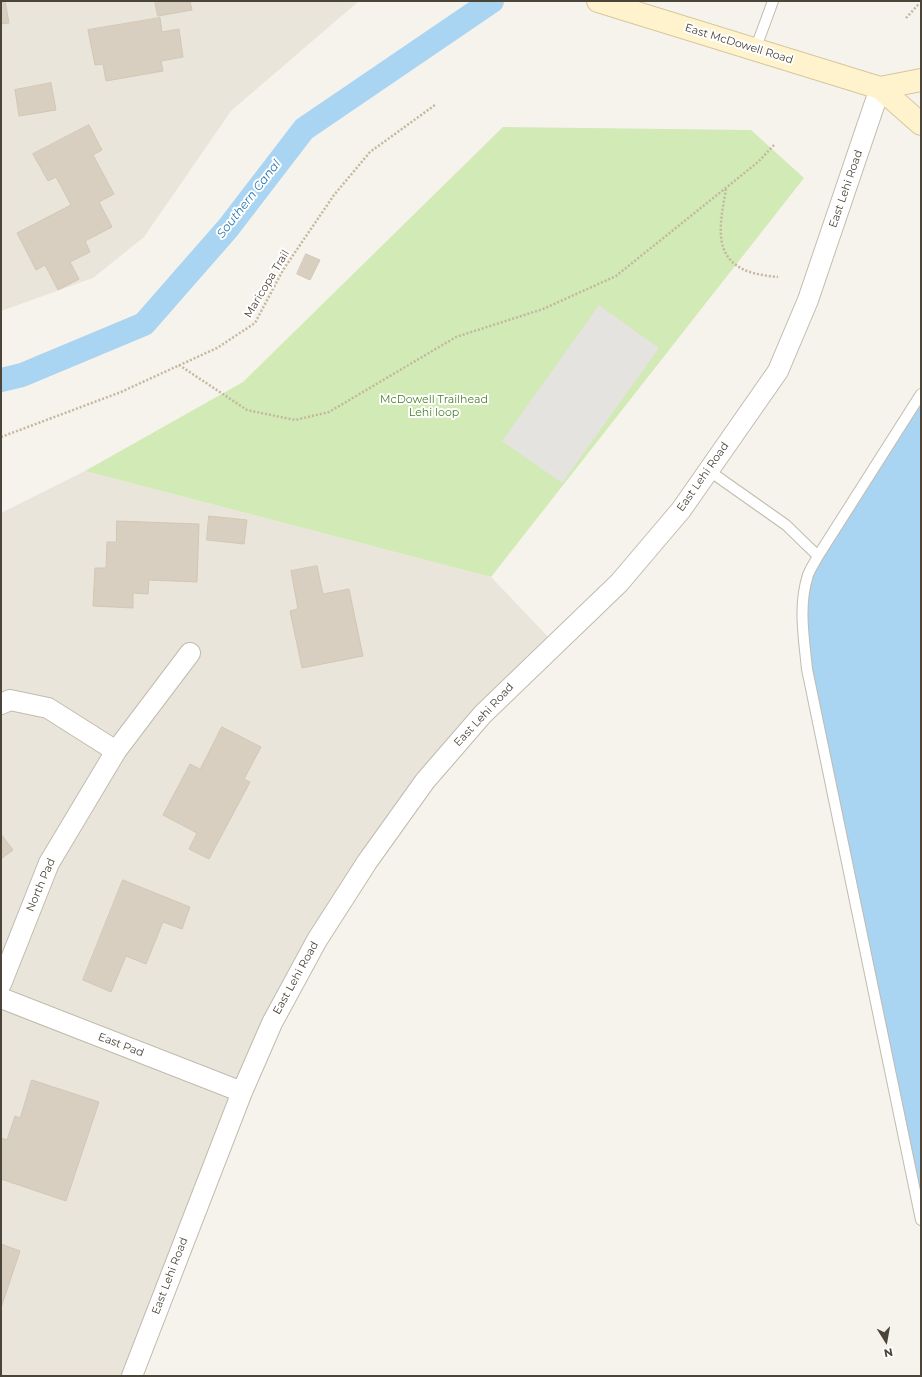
<!DOCTYPE html>
<html>
<head>
<meta charset="utf-8">
<style>
	body { margin:0 }
	#map { position:relative; width:922px; height:1377px; overflow:hidden; background:#f6f3ec; font-family:Montserrat,sans-serif }
	canvas { display:block }
	.frame { position:absolute; inset:0; border:2px solid #4b4439; pointer-events:none }
	.north { position:absolute; left:866px; top:1321px; width:40px; height:40px; -webkit-text-stroke:3px #fff; paint-order:stroke; rotate:169deg; font-size:11px; font-weight:700; line-height:16px; text-align:center; color:#4b4439 }
	.north::after { content:''; display:block; margin:auto; width:14px; height:18px; background:#4b4439; clip-path:polygon(50% 0,100% 100%,50% 72%,0 100%) }
</style>
</head>
<body>
<div id="map">
<canvas width="922" height="1377"></canvas>
<div class="frame"></div>
<div class="north">N</div>
</div>
<script>
const c = document.querySelector('canvas').getContext('2d');
c.lineJoin = 'round';
function fillPath(path, color) {
  c.fillStyle = color;
  c.fill(path, 'evenodd');
}
function strokePath(path, color, width, dash) {
  c.strokeStyle = color;
  c.lineWidth = width;
  c.lineCap = dash ? 'butt' : 'round';
  c.setLineDash(dash || []);
  c.stroke(path);
}
function label(font, color, halo, rows, align = 'center') {
  c.font = font + ' Montserrat,sans-serif';
  c.lineWidth = 4;
  c.setLineDash([]);
  c.textBaseline = 'middle';
  c.strokeStyle = halo;
  c.fillStyle = color;
  for (const [text, x, y, turn = 0] of rows) {
    c.save();
    c.translate(x, y);
    c.rotate((+turn || 0) * Math.PI / 180);
    c.textAlign = isNaN(turn) ? turn : align;
    if (halo) c.strokeText(text, 0, 0);
    c.fillText(text, 0, 0);
    c.restore();
  }
}
fillPath(new Path2D(`
	M1,1H359L231,111L144,237L93,278L1,311Z
	M85,471L491,577L555,644L483,714L317,940L132,1376H1V513Z`), '#eae5da');
fillPath(new Path2D(`
	M503,127L751,130L804,178L491,577L85,471L243,382Z`), '#d2eab5');
fillPath(new Path2D(`
	M599,305L659,348L562,483L502,441Z`), '#e5e3e0');
fillPath(new Path2D(`
	M921,394V1220L807,669L803,597L818,556Z`), '#a9d4f2');
strokePath(new Path2D(`
	M1,380L22,375L144,324L228,228L304,129L492,1`), '#a9d4f2', 24);
const building = new Path2D(`
	M1,1H5L9,23L1,24Z
	M155,1H190L192,10L158,16Z
	M160,18L162,32L179,29L183,57L161,61L163,71L106,81L103,64L95,65L88,30Z
	M51,83L56,110L19,116L15,90Z
	M89,125L102,150L93,155L114,194L99,202L112,227L85,241L90,252L70,262L79,279L58,290L45,265L36,270L17,233L71,205L56,177L48,181L33,154Z
	M306,254L320,260L310,280L297,274Z
	M209,516L247,520L244,544L207,540Z
	M117,521L199,524L197,582L149,580L148,594L133,593V608L93,606L95,568H106L107,542H116Z
	M317,566L323,594L349,589L363,656L302,668L290,611L298,609L291,571Z
	M222,727L261,747L244,779L250,782L209,859L189,849L197,833L163,815L190,764L200,769Z
	M1,834L13,850L1,859Z
	M123,880L190,907L182,929L163,922L146,964L126,956L111,992L83,980Z
	M32,1080L99,1102L66,1201L1,1179V1138L7,1140L15,1116L20,1118Z
	M1,1244L20,1251L1,1308Z`);
fillPath(building, '#d8cfc1');
strokePath(building, '#d3c7b4', 1);
const lane = new Path2D(`
	M755,50L773,1
	M921,394L818,556C815,562 810,569 808,575C798,606 804,638 807,669L921,1220
	M708,470L786,525L818,556`);
const street = new Path2D(`
	M1,704L10,700L48,708L116,751
	M1,984L49,863L116,751L190,653
	M1,998L242,1092
	M132,1376L242,1092L272,1023L317,940L367,862L425,781L483,714L619,583L681,510L778,371L808,300L880,88`);
const secondary = new Path2D(`
	M598,1L880,88L921,124
	M880,88L921,80`);
strokePath(lane, '#c2bbae', 12);
strokePath(street, '#c2bbae', 22);
strokePath(secondary, '#d6c79b', 24);
strokePath(new Path2D(`
	M906,18L918,5H921
	M726,189C721,220 710,259 750,272C759,275 769,276 778,277
	M179,365L247,410L295,420L329,412L456,337L543,309L616,276L758,162L775,144
	M1,437L121,392L217,348L255,323L283,270L334,195L370,152L435,105`), '#c4b79f', 2.5, [2, 2]);
strokePath(lane, '#fff', 10);
strokePath(street, '#fff', 20);
strokePath(secondary, '#fff3cd', 22);
label('11px', '#4b4439', '#fff', [
	["East McDowell Road",739,44,17],
	["East Lehi Road",846,189,-71],
	["Maricopa Trail",267,284,-59],
	["East Lehi Road",703,477,-55],
	["East Lehi Road",484,715,-47],
	["North Pad",41,885,-67],
	["East Lehi Road",296,978,-61],
	["East Pad",121,1045,21],
	["East Lehi Road",170,1276,-69]
]);
label('11px', '#4a7f2a', '#fff', [
	["McDowell Trailhead",434,400],
	["Lehi loop",434,413]
]);
label('italic 12px', '#2e7ab2', '#fff', [
	["Southern Canal",249,199,-52]
]);
</script>
</body>
</html>
